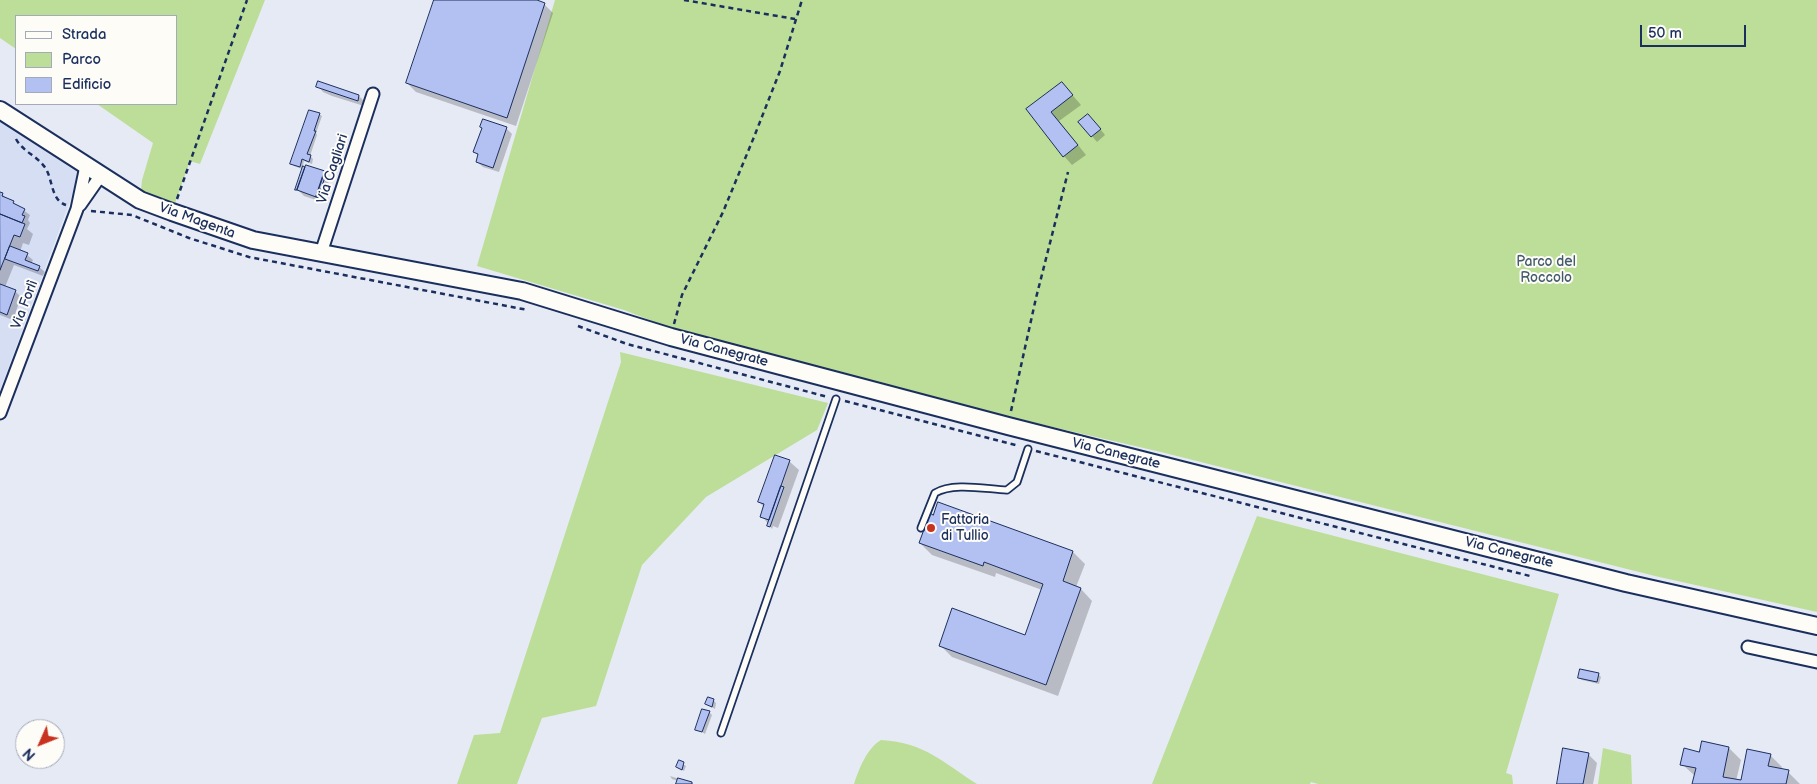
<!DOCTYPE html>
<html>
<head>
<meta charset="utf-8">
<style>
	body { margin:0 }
	#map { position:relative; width:1817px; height:784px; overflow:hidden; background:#e6eaf5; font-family:"Balsamiq Sans",sans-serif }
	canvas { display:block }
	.legend { position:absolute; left:15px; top:15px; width:162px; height:90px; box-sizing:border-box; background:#fdfcf7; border:1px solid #a3aaba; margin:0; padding:6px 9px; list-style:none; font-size:15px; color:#1b2f5e }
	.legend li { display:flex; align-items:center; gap:10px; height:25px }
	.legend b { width:25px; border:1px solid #a3aaba }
	.north { position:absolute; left:15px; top:719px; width:50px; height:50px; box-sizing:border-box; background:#fdfcf7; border:1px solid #a3aaba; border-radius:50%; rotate:226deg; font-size:14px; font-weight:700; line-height:20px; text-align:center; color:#1b2f5e }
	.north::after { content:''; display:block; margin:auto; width:18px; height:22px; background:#c8321e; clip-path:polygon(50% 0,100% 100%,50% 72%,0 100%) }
	.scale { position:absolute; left:1640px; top:25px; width:106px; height:22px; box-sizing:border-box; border:2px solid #1b2f5e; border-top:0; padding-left:6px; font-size:15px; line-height:18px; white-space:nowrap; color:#1b2f5e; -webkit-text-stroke:4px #fdfcf7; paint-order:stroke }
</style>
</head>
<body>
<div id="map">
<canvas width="1817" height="784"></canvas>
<ul class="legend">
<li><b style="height:6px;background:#fdfcf7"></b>Strada</li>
<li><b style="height:14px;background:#bcde98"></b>Parco</li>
<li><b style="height:14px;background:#b2c1f1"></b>Edificio</li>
</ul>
<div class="north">N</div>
<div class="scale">50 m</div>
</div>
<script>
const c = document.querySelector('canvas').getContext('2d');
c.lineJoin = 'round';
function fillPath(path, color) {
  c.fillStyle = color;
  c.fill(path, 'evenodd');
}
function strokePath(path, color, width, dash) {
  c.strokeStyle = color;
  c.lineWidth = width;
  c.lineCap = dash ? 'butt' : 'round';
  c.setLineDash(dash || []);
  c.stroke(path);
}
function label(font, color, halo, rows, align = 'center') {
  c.font = font + ' "Balsamiq Sans",sans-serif';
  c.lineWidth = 4;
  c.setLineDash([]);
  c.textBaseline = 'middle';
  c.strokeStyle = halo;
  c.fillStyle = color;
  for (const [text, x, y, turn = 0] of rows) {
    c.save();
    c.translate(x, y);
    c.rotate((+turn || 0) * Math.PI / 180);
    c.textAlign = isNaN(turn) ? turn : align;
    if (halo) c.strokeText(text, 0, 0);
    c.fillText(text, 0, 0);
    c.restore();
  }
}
fillPath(new Path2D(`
	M0,122L80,174L0,390Z`), '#d6def4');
fillPath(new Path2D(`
	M0,0H265L200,164L190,161L172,212L140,200L142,180L153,143L97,104H176V16H16V49L0,38Z
	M555,0H1817V612L1655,576L1161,452L979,410L673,329L624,310L477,266Z
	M620,352L828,403L817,430L706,497L642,565L596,706L542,718L517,784H457L474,735L500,733L621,362Z
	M1257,516L1559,594L1506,773L1512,775L1513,784H1318L1311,782L1310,784H1152Z
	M881,740C926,743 942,762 977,784H854C859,769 867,748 881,740Z
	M1603,748L1631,755L1632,784H1598Z`), '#bcde98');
fillPath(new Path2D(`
	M435,0H533L544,4L553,13L516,126L416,92L407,83Z
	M1062,83L1081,105L1059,121L1086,155L1072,165L1064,156L1028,110Z
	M318,86L359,96L365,102L364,106L332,96L323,92Z
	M319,114L322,116L316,133L317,135L310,156L313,159L312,164L304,161L302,169L294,166L292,164Z
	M1094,121L1105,135L1097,142L1092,136Z
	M506,128L512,134L499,172L483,167L477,162L479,156L475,152Z
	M324,172L330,178L322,202L304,196L298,190Z
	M0,193L30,215L28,220L30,223L27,229L33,234L29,245L23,243L20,252L27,255L33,260L31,264L39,267L45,272L43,276L14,265L5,287L15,291L21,297L13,320L0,315Z
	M776,457L790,462L799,470L778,528L773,526L772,529L762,516L764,507L759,502Z
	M939,503L1073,552L1085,564L1076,587L1081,589L1092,601L1058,696L952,657L940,645L1026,636L1042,590L996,573L995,577L932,555L920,543Z
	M1598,674L1601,677L1599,684L1582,680L1579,678Z
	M713,700L716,703L715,709L706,704Z
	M709,712L712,715L705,734L697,729Z
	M1703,742L1729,748L1741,760L1736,781L1742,782L1770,755L1782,767L1781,770L1788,772L1800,784H1693L1695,776L1682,764L1700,753Z
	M1588,754L1597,763L1593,784H1558Z
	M679,762L686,766L684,771L677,767Z
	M670,776L692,783L693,784H677L678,781L672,779Z`), '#0003');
const building = new Path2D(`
	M434,0H537L545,3L507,118L406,83Z
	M318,81L359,95L358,101L316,87Z
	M1062,82L1073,95L1051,112L1078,145L1063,157L1026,109Z
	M309,110L320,113L314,131H316L307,154L311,155L309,162L302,159L300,167L290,164Z
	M1088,114L1101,129L1091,137L1078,122Z
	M483,119L507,127L493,168L476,162L478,154L473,152L482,128L480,127Z
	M306,165L325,171L316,197L297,190Z
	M303,166L305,167L297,190H295Z
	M324,173L326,174L318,198L316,197Z
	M0,192L3,193L2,196L14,201L13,203L25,209L22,215L25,216L22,223L0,214Z
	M0,214L25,224L20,237L14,235L0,270Z
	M10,246L28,253L25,260L40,266L38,271L5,259Z
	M0,284L16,290L7,315L0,312Z
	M775,455L790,460L769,520L760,517L764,504L758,502Z
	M781,486L784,487L770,527L767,526Z
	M938,502L1073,551L1063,581L1081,588L1046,685L939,646L952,608L1025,635L1043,584L984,562L983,566L919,543L930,513L933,515Z
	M1580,669L1599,673L1597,682L1578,678Z
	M708,697L714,699L712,707L705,704Z
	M702,709L710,711L702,732L695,730Z
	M1702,741L1729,747L1723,777L1741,780L1747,749L1771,754L1768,766L1789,770L1786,784H1692L1696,768L1680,765L1684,748L1699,752Z
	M1563,748L1589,753L1583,784H1557Z
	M679,760L684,762L682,770L676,767Z
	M678,778L692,782V784H676Z`);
fillPath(building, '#b2c1f1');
strokePath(building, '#1b2f5e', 1);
const lane = new Path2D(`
	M921,528L935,493C953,482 985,489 1007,490L1017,482L1028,449
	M721,733L836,399`);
const street = new Path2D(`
	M80,205L101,175
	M321,253L373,94
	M0,413L77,209L86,166
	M1748,647L1817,662`);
const secondary = new Path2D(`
	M0,110L140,200L172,212L253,240L522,291L671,337L1008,426L1626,583L1817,626`);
strokePath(lane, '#1b2f5e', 9);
strokePath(street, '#1b2f5e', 15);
strokePath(secondary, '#1b2f5e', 20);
strokePath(new Path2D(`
	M684,0L795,19
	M16,139C23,152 38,156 46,169C53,181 51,200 66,205
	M177,199L247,0
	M91,211L132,215L189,238L249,257L528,310
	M674,324L682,295L723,212L754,137L780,71L802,0
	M578,326L627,344L828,397
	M845,401L1019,446
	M1011,411L1036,298L1068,172
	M1036,451L1530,576`), '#1b2f5e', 2.5, [5, 4]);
strokePath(lane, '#fdfcf7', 5.5);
strokePath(street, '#fdfcf7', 11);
strokePath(secondary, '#fdfcf7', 16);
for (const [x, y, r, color] of [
	[931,528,5,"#c8321e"]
]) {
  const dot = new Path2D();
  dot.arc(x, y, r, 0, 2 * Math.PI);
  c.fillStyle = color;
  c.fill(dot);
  strokePath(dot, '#fdfcf7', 2);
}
label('14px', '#1b2f5e', '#fdfcf7', [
	["Via Cagliari",333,169,-72],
	["Via Magenta",197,221,20],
	["Via Forlì",25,305,-69],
	["Via Canegrate",724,351,15],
	["Via Canegrate",1116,454,14],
	["Via Canegrate",1509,553,14]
]);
label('14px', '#435b6c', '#fdfcf7', [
	["Parco del",1546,262],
	["Roccolo",1546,278]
]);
label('14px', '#1b2f5e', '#fdfcf7', [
	["Fattoria",941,520],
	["di Tullio",941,536]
], 'left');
</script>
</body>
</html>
